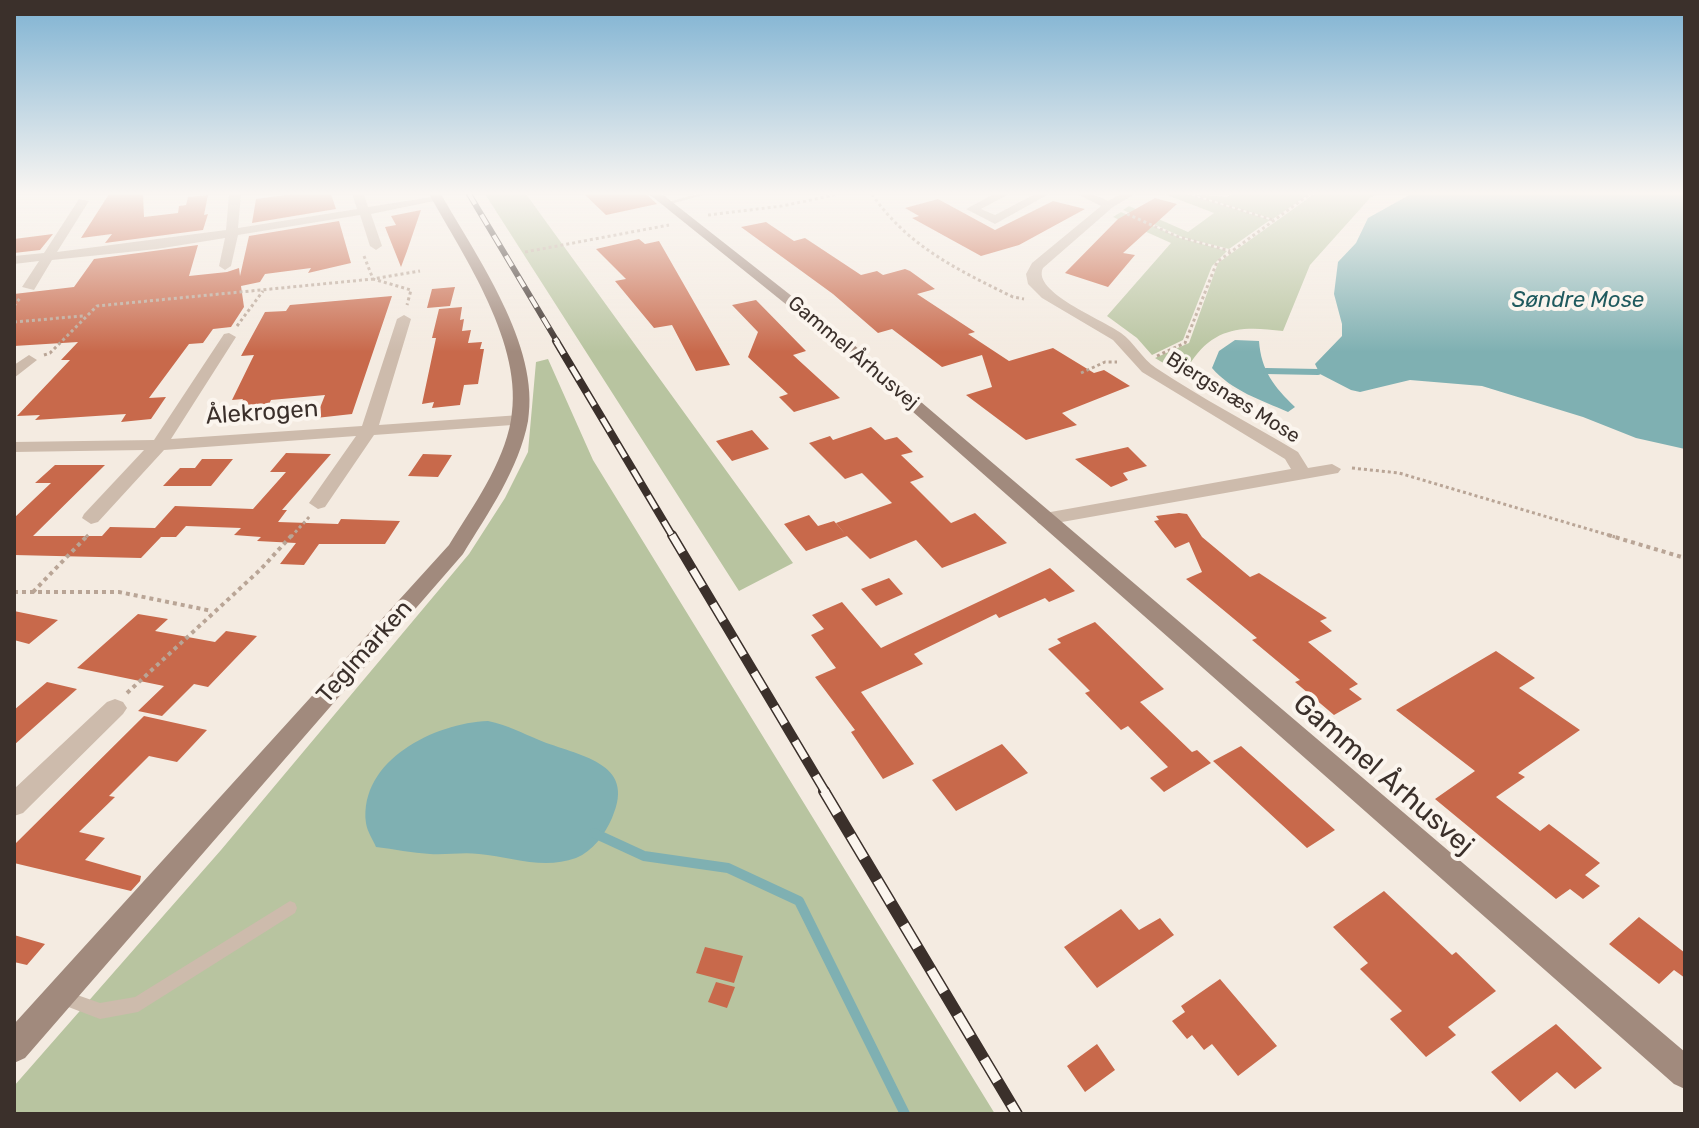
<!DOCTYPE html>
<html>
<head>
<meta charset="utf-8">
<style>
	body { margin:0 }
	#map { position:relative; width:1699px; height:1128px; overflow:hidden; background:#f4ebe1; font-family:Rubik,sans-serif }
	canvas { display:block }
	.frame { position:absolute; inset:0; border:16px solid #3b302b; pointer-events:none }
</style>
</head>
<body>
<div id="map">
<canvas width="1699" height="1128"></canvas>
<div class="frame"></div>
</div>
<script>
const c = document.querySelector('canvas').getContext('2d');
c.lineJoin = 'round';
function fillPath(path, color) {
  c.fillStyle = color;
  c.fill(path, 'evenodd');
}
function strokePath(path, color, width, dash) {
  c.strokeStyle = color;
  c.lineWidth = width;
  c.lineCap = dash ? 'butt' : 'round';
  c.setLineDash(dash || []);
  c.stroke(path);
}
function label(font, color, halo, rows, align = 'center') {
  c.font = font + ' Rubik,sans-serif';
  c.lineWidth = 8;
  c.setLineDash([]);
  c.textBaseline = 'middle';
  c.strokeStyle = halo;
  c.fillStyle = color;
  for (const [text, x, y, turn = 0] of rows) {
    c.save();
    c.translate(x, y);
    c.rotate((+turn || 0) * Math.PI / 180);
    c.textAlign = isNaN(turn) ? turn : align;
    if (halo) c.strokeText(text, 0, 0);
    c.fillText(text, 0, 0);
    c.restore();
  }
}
fillPath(new Path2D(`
	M485,194H526L793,563L739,591Z
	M1164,194H1187L1270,220L1229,249L1182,237L1123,210L1129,206L1188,232L1214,213Z
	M1192,194L1227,197L1231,194H1309L1273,219Z
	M1314,194H1378L1370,198L1310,265L1283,331C1244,326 1215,326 1191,362L1210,391L1155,358L1189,343L1218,263Z
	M1121,212L1180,238L1227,251L1212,266L1183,340L1152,355L1137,338L1107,316L1171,243L1113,217Z
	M548,359L593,460L995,1114H14V1086L221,850L469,554L505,498L528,452L536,362Z`), '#b8c4a0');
fillPath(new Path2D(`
	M1411,194H1685V449L1636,438L1583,417L1482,386L1410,380L1360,392L1351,390L1320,374L1315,364L1342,336V324L1334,294L1338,262L1356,243L1368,218Z
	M1235,340L1259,341C1261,370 1274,387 1295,407L1288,412C1261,400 1232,391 1212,368L1219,351Z
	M488,721C508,725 522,733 539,740C577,756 638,761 612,818C605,834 593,851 576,858C543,870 512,857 479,854C463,852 447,855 430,854C412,853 394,849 376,847C373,840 367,831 366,823C359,760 435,723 488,721Z`), '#7fb0b2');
strokePath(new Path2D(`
	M1266,371L1318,372`), '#7fb0b2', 6);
strokePath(new Path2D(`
	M594,833L644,856L728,868L799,901L905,1114`), '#7fb0b2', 10);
fillPath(new Path2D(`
	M109,194H143L144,217L178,213L179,206L186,205L188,197L208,195L204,215L208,214L203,230L105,243L112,234L81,238Z
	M293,194H331L336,209L252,223L256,199Z
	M584,194H646L657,204L606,215Z
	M1155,198L1177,204L1123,253L1135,255L1108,287L1065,273L1118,219Z
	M938,199L995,230L1053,201L1085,209L1019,245L981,256L912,218L919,216L905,208Z
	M421,210L407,251L401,267L385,227L396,225L391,216Z
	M339,221L351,263L308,273L311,268L265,274L260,282L241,286L244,307L231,327L213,329L203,343L189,344L149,398L166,397L151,419L121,422L126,414L35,420L40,415L17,416L70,360H61L78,342L14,346V294L74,287L94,259L198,245L189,276L227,272L239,268L240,276L249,236Z
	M766,222L794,241L805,238L861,275L877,271L883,275L905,269L910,271L935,289L917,294L975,332L968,334L1009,361L1053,348L1094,373L1104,370L1130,386L1062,413L1077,425L1026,440L966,395L992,387L982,355L942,367L892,329L878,333L833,294L741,227Z
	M53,234L40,250L14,253V239Z
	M639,239L645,244L659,241L730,365L696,371L672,325L654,328L615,281L626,279L596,249Z
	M455,287L450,306L427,308L432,289Z
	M392,296L352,414L316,418L325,395L271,400L266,410L236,413L243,399L232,400L254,355L241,356L265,312L286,311L290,305Z
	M756,300L806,351L793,355L840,398L794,412L779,397L788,394L748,357L758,332L732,305Z
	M462,307L460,320L464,319L462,331L471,330L468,343L482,342L480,349H484L478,384L464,385L460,405L432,408L434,402L422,404L436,338H432L439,309Z
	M871,427L885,440L897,437L913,452L901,455L924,477L910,482L951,523L975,513L1007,543L942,568L916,540L870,559L847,536L806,551L784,524L809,515L818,526L834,521L846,535L836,523L892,503L862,473L845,479L809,443L830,436L833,440Z
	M752,430L769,449L732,461L716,441Z
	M1128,447L1147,466L1123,473L1128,480L1111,487L1075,459Z
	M286,453L331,454L282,510H287L278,522L338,524L341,519L400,521L385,544H319L304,565L280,564L296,543L257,541L261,537L234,535L241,528L186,526L176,537H161L141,558L14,555V518L51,483H35L55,465H105L33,536H102L110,527L155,528L175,506L253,509L286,472H270Z
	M423,454L452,455L438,477L408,476Z
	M202,459H233L211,486H163L180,468H195Z
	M1179,513L1187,514L1202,537L1250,577L1259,573L1327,618L1320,621L1332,631L1308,642L1358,684L1349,689L1362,699L1334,715L1295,682L1300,680L1252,640L1257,638L1186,579L1202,572L1189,542L1175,548L1154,521L1159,520L1156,516Z
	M1050,568L1075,591L1049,602L1045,598L999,618L996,614L914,654L923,664L861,692L914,764L883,779L851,732L855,730L815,677L836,668L811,635L824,629L812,615L842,602L881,648Z
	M889,578L903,594L876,606L861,589Z
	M14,611L58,620L29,644L14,640Z
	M138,614L168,619L155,631L215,642L226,631L257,636L208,687L194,684L162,716L138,711L164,686L77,668Z
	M1095,622L1164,689L1140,702L1192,752L1197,750L1211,763L1164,792L1150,778L1168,767L1128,726L1121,730L1085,693L1090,691L1048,649L1061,643L1057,639Z
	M1496,651L1535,678L1519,688L1580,730L1518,773L1525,777L1496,797L1540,831L1549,824L1600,863L1585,875L1600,886L1583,899L1570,889L1556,899L1435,799L1475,771L1396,710Z
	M47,682L77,689L14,745V710Z
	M144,716L207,730L177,762L149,756L109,796L115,797L79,832L105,838L85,860L141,876L140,881L131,891L14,863V845Z
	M1002,744L1028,773L956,811L932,780Z
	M1241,746L1298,797L1335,830L1307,848L1213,761Z
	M1384,891L1452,955L1456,952L1496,991L1448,1027L1456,1035L1426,1057L1390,1019L1402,1011L1360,969L1368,963L1333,927Z
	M1121,909L1139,930L1160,918L1174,935L1097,988L1064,947Z
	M1639,917L1685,953V978L1674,970L1659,984L1609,944Z
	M14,935L45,944L27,965L14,962Z
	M705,947L743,956L734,983L696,973Z
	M1220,979L1277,1046L1238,1076L1212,1044L1204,1050L1192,1035L1187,1039L1172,1021L1185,1012L1181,1006Z
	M716,982L735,987L727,1008L708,1002Z
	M1556,1024L1602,1068L1575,1089L1557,1072L1520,1102L1491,1072Z
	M1097,1044L1115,1070L1085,1092L1067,1066Z`), '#c8694b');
strokePath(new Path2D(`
	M872,194C907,246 958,270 1013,297L1024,299
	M1189,194L1273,220
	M1127,214L1176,236L1230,251
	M708,215L782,206L839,194
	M525,252L669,225
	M364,256L373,279L411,290L407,305
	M14,306L20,298
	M14,322L83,316
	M237,326L263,291
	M44,355L50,353L97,306L373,279L420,271
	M1157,356L1185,343L1217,262L1310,194
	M1081,373L1105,362H1117
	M1352,468L1399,473L1615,537
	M86,537L90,533
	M291,537L310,516`), '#b9a596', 3, [3, 3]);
strokePath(new Path2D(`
	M1608,535L1685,558
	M14,592H119L212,611
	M33,592L88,535
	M127,693L261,569L292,535`), '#b9a596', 4, [4, 4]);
fillPath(new Path2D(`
	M697,194H707L667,205L664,203Z
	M290,901L295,903L297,908L295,913L138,1012L100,1019L58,1003L55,998L58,993L63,990L100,1003L135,997Z`), '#cdbbac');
fillPath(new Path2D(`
	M229,194H241L238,228L357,209L352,194H364L368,207L438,196L444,199L371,214L382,246L376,250L370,246L360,215L238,235L231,266L225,270L219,266L225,238L157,249L52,260L34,290L22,287L39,261L14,264V256L44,253L79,199L89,201L57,252L226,230Z
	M994,194H1009L981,209L995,215L1035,194H1049L995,224L966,209Z
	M1077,194H1093L1108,201L1121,194H1135L1113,207L1043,268C1031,292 1104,320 1121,333C1134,342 1142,359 1156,368C1201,398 1251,424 1298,452L1308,468L1332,464L1341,469L1338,473L1045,525L1038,523L1036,519L1038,515L1045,513L1291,469L1285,459L1142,372L1113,340L1042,298L1028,284L1026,274L1032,263L1101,206Z
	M404,315L411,319L379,425L520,415L528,420L526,424L374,435L325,507L318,509L309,503L356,436L164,450L98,522L91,524L82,518L84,514L144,450L14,452V442L154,440L224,334L229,333L236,337L171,439L362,426L397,319Z
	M29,355L37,360L14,378V365Z
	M115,699L123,702L127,708L123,714L23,813L14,816V789L107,702Z`), '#cdbbac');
fillPath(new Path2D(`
	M429,194H441C476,256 541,346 528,421C519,469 488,513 463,554L25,1058L14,1063V1024L449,545C473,506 503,465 511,420C525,345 464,257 429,194Z
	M649,194H662L854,345L1685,1052V1089L1674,1084L844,351Z`), '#a18a7d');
const railFar3 = new Path2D(`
	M469,194L558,343`);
const railFar2 = new Path2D(`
	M556,341L673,537`);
const railFar1 = new Path2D(`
	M672,535L826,793`);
const rail = new Path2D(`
	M824,791L1017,1114`);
strokePath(railFar3, '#3b302b', 6);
strokePath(railFar2, '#3b302b', 8);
strokePath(railFar1, '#3b302b', 10);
strokePath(rail, '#3b302b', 12);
strokePath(railFar3, '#fbf5ee', 4, [12]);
strokePath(railFar2, '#fbf5ee', 5, [15]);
strokePath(railFar1, '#fbf5ee', 7, [20]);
strokePath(rail, '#fbf5ee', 9, [26]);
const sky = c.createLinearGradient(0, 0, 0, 352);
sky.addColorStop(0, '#7eb2d2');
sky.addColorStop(0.55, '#faf6f2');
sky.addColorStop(1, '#faf6f200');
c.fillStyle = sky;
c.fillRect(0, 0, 1699, 352);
label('20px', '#3b302b', '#fbf5ee', [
	["Gammel Århusvej",853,353,40],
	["Bjergsnæs Mose",1233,398,32]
]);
label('italic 22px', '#1f5a5e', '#fbf5ee', [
	["Søndre Mose",1578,301]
]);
label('24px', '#3b302b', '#fbf5ee', [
	["Ålekrogen",262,413,-4],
	["Teglmarken",365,652,-48]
]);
label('28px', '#3b302b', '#fbf5ee', [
	["Gammel Århusvej",1383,775,41]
]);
</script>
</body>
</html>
